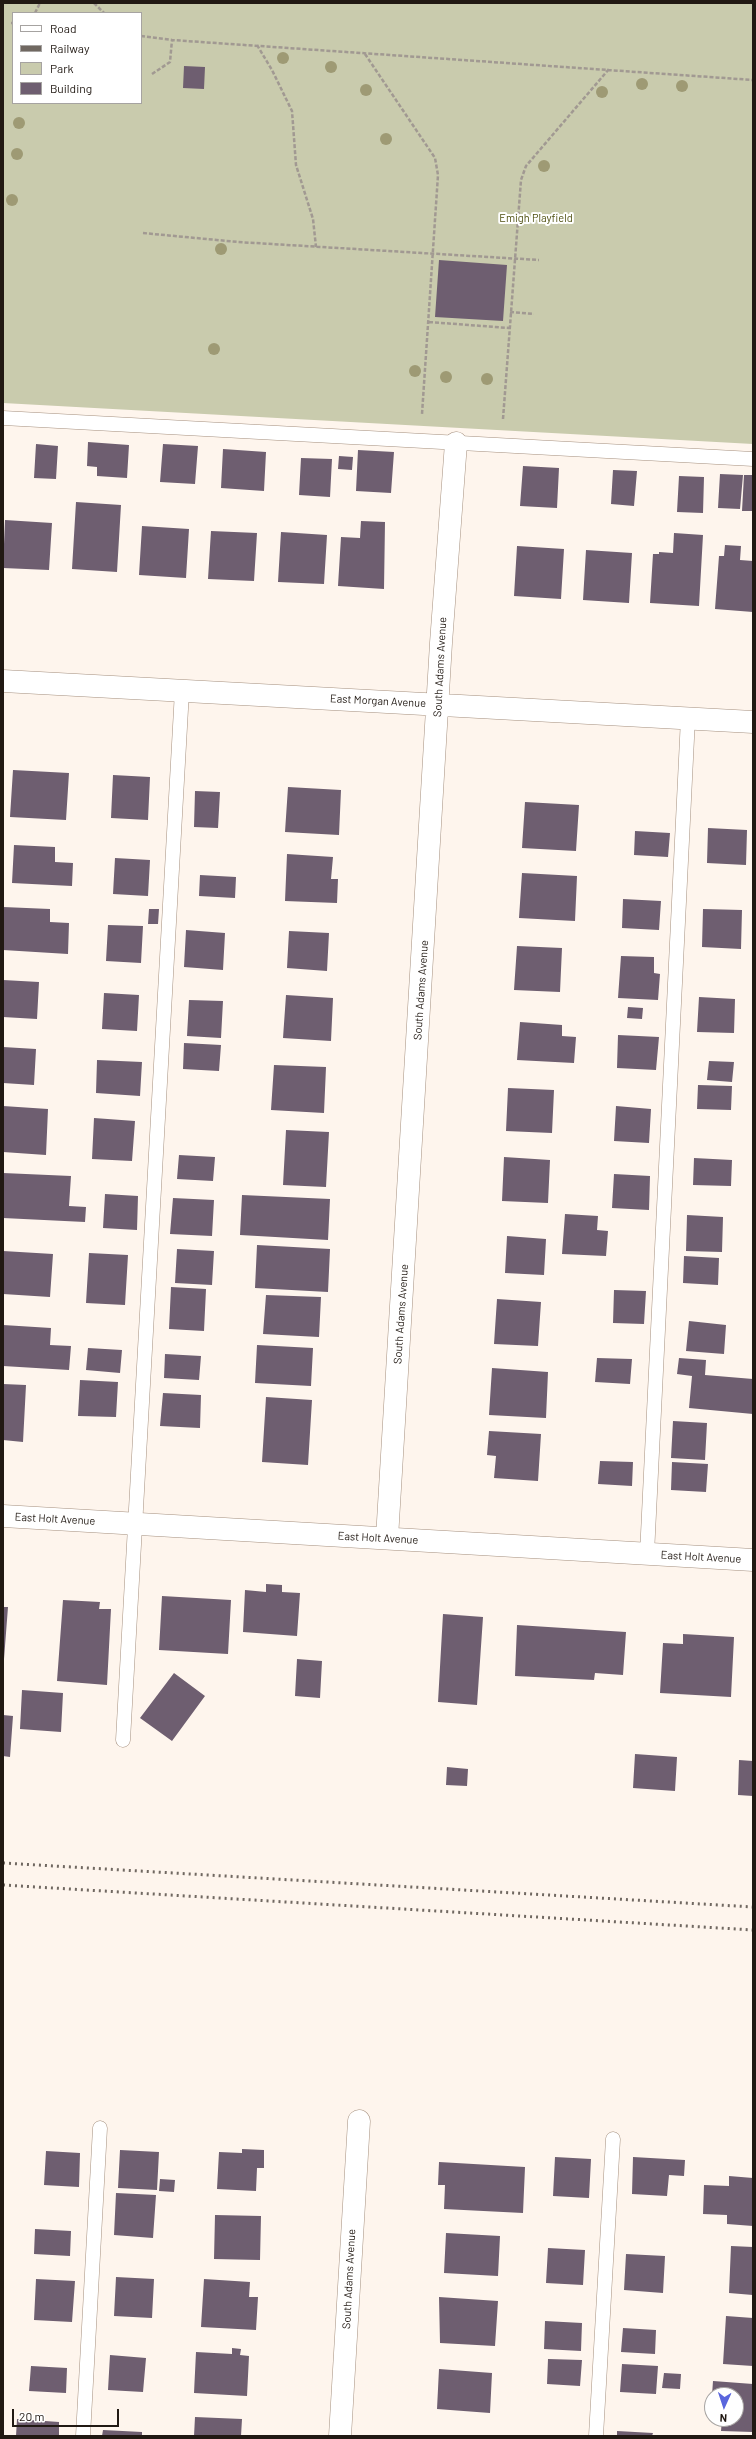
<!DOCTYPE html>
<html>
<head>
<meta charset="utf-8">
<style>
	body { margin:0 }
	#map { position:relative; width:756px; height:2439px; overflow:hidden; background:#fef5ed; font-family:Barlow,sans-serif }
	canvas { display:block }
	.frame { position:absolute; inset:0; border:4px solid #211913; pointer-events:none }
	.legend { position:absolute; left:12px; top:12px; width:130px; height:92px; box-sizing:border-box; background:#fff; border:1px solid #a6a3a1; margin:0; padding:5px 7px; list-style:none; font-size:12px; color:#211913 }
	.legend li { display:flex; align-items:center; gap:8px; height:20px }
	.legend b { width:20px; border:1px solid #a6a3a1 }
	.north { position:absolute; left:704px; top:2387px; width:40px; height:40px; box-sizing:border-box; background:#fff; border:1px solid #a6a3a1; border-radius:50%; rotate:183deg; font-size:11px; font-weight:700; line-height:16px; text-align:center; color:#211913 }
	.north::after { content:''; display:block; margin:auto; width:14px; height:18px; background:#5a66dd; clip-path:polygon(50% 0,100% 100%,50% 72%,0 100%) }
	.scale { position:absolute; left:12px; top:2409px; width:107px; height:18px; box-sizing:border-box; border:2px solid #211913; border-top:0; padding-left:5px; font-size:12px; line-height:14px; white-space:nowrap; color:#211913; -webkit-text-stroke:3px #fff; paint-order:stroke }
</style>
</head>
<body>
<div id="map">
<canvas width="756" height="2439"></canvas>
<div class="frame"></div>
<ul class="legend">
<li><b style="height:5px;background:#fff"></b>Road</li>
<li><b style="height:5px;background:#706861"></b>Railway</li>
<li><b style="height:11px;background:#c9cbad"></b>Park</li>
<li><b style="height:11px;background:#6e5e70"></b>Building</li>
</ul>
<div class="north">N</div>
<div class="scale">20 m</div>
</div>
<script>
const c = document.querySelector('canvas').getContext('2d');
c.lineJoin = 'round';
function fillPath(path, color) {
  c.fillStyle = color;
  c.fill(path, 'evenodd');
}
function strokePath(path, color, width, dash) {
  c.strokeStyle = color;
  c.lineWidth = width;
  c.lineCap = dash ? 'butt' : 'round';
  c.setLineDash(dash || []);
  c.stroke(path);
}
function label(font, color, halo, rows, align = 'center') {
  c.font = font + ' Barlow,sans-serif';
  c.lineWidth = 4;
  c.setLineDash([]);
  c.textBaseline = 'middle';
  c.strokeStyle = halo;
  c.fillStyle = color;
  for (const [text, x, y, turn = 0] of rows) {
    c.save();
    c.translate(x, y);
    c.rotate((+turn || 0) * Math.PI / 180);
    c.textAlign = isNaN(turn) ? turn : align;
    if (halo) c.strokeText(text, 0, 0);
    c.fillText(text, 0, 0);
    c.restore();
  }
}
fillPath(new Path2D(`
	M3,3H753V444L3,403ZM13,13H141V103H13Z`), '#c9cbad');
fillPath(new Path2D(`
	M184,66L205,67L204,89L183,88Z
	M439,260L507,265L503,321L435,317Z
	M88,442L129,445L127,478L97,476V467L87,466Z
	M36,444L58,446L56,479L34,478Z
	M163,444L198,446L195,484L160,482Z
	M223,449L266,452L264,491L221,488Z
	M358,450L394,452L391,493L356,491Z
	M339,456L353,457L352,470L338,469Z
	M301,458L332,459L330,497L299,495Z
	M523,466L559,468L557,508L520,506Z
	M613,470L637,471L634,506L611,504Z
	M720,474L743,475L740,509L718,508Z
	M744,475H753V511H742Z
	M679,476L704,477L703,513L677,512Z
	M76,502L121,505L117,572L72,569Z
	M5,520L52,523L49,570L3,568Z
	M361,521L385,522L384,589L338,586L341,537L360,538Z
	M142,526L189,529L186,578L139,575Z
	M211,531L257,533L254,581L208,579Z
	M281,532L327,535L324,584L278,582Z
	M674,533L703,535L699,606L650,603L653,554H659V552L673,553Z
	M725,545L741,546L740,560L753,561V612L715,609L719,556H724Z
	M517,546L564,549L561,599L514,596Z
	M586,550L632,553L629,603L583,600Z
	M13,770L69,773L66,820L10,817Z
	M113,775L150,777L148,820L111,818Z
	M288,787L341,790L339,835L285,832Z
	M195,791L220,792L218,828L194,827Z
	M525,802L579,805L576,851L522,848Z
	M708,828L747,830L746,865L707,863Z
	M635,831L670,833L668,857L634,855Z
	M14,845L55,847V862L73,863L72,886L12,883Z
	M287,854L333,857L331,879H338L337,903L285,901Z
	M115,858L150,860L148,896L113,894Z
	M522,873L577,876L575,921L519,918Z
	M200,875L236,877L235,898L199,896Z
	M623,899L661,901L659,930L622,928Z
	M3,907L50,909V922L69,923L68,954L3,950Z
	M149,909H159L158,924H148Z
	M703,909L742,910L741,949L702,947Z
	M108,925L143,926L141,963L106,961Z
	M186,930L225,933L223,970L184,967Z
	M289,931L329,933L327,971L287,968Z
	M517,946L562,948L560,992L514,990Z
	M621,956L654,957V973L660,974L658,1000L618,998Z
	M3,980L39,982L37,1019L3,1017Z
	M104,993L139,995L137,1031L102,1029Z
	M286,995L333,998L331,1041L283,1038Z
	M699,997L735,999L734,1033L697,1032Z
	M189,1000L223,1001L221,1038L187,1036Z
	M628,1007L643,1008L642,1019L627,1018Z
	M520,1022L562,1025V1036L576,1037L574,1063L517,1060Z
	M618,1035L659,1037L656,1070L617,1068Z
	M184,1043L221,1045L219,1071L183,1069Z
	M3,1047L36,1049L34,1085L3,1083Z
	M97,1060L142,1062L140,1096L96,1093Z
	M709,1061L734,1062L732,1082L707,1080Z
	M274,1065L326,1067L324,1113L271,1110Z
	M698,1085L732,1086L731,1110L697,1109Z
	M508,1088L554,1090L552,1133L506,1131Z
	M3,1106L48,1109L46,1155L3,1152Z
	M616,1106L651,1109L649,1143L614,1141Z
	M94,1118L135,1121L132,1161L92,1159Z
	M286,1130L329,1132L326,1187L283,1185Z
	M179,1155L215,1157L213,1181L177,1179Z
	M504,1157L550,1160L548,1203L502,1201Z
	M694,1158L732,1160L731,1186L693,1185Z
	M3,1173L71,1176L69,1206L86,1207L85,1222L3,1218Z
	M614,1174L650,1176L649,1210L612,1208Z
	M105,1194L138,1196L137,1230L103,1228Z
	M242,1195L330,1199L328,1240L240,1235Z
	M173,1198L214,1200L212,1236L170,1234Z
	M565,1214L598,1216L597,1230L608,1231L606,1256L562,1254Z
	M687,1215L723,1217L722,1252L686,1251Z
	M507,1236L546,1239L544,1275L505,1273Z
	M257,1245L330,1249L328,1292L255,1288Z
	M177,1249L214,1251L212,1285L175,1283Z
	M3,1251L53,1254L50,1297L3,1294Z
	M89,1253L128,1255L125,1305L86,1303Z
	M684,1256L719,1258L718,1285L683,1283Z
	M171,1287L206,1289L204,1331L169,1329Z
	M614,1290L646,1291L644,1324L613,1323Z
	M266,1295L321,1297L319,1337L263,1334Z
	M497,1299L541,1302L538,1346L494,1344Z
	M689,1321L726,1325L724,1354L686,1351Z
	M3,1325L51,1328L50,1345L71,1346L69,1370L3,1366Z
	M257,1345L313,1348L311,1386L255,1383Z
	M88,1348L122,1350L120,1373L86,1370Z
	M165,1354L201,1356L199,1380L164,1378Z
	M597,1358L632,1359L630,1384L595,1382Z
	M679,1358L706,1360L705,1375L753,1379V1414L689,1408L692,1376L677,1374Z
	M492,1368L548,1372L546,1418L489,1415Z
	M80,1380L118,1382L116,1417L78,1416Z
	M3,1384L26,1385L23,1442L3,1440Z
	M163,1393L201,1395L200,1428L160,1426Z
	M266,1397L312,1400L308,1465L262,1462Z
	M673,1421L707,1423L705,1460L671,1458Z
	M489,1431L541,1434L538,1481L494,1478L496,1456L487,1455Z
	M600,1461L633,1462L632,1486L598,1484Z
	M672,1462L708,1464L706,1492L671,1490Z
	M266,1584L282,1585V1592L300,1593L297,1636L243,1632L245,1590L266,1592Z
	M162,1596L231,1600L228,1654L159,1650Z
	M63,1600L100,1602L99,1609H111L107,1685L57,1681Z
	M3,1607H8L4,1659H3Z
	M443,1614L483,1617L477,1705L438,1702Z
	M517,1625L626,1632L623,1675L595,1673L594,1680L515,1676Z
	M683,1634L734,1637L731,1697L660,1693L663,1643L683,1644Z
	M297,1659L322,1661L320,1698L295,1696Z
	M174,1673L205,1696L172,1741L140,1718Z
	M22,1690L63,1693L61,1732L20,1729Z
	M3,1715L13,1716L10,1757L3,1756Z
	M635,1754L677,1757L675,1791L633,1788Z
	M739,1760L753,1761V1796L738,1795Z
	M447,1767L468,1769L467,1786L446,1785Z
	M242,2149L264,2150V2168H257L256,2191L217,2189L219,2152L242,2153Z
	M120,2150L159,2152L157,2190L118,2188Z
	M46,2151L80,2153L79,2187L44,2185Z
	M555,2157L591,2159L589,2198L553,2196Z
	M633,2157L685,2160L684,2176L669,2175L667,2196L632,2194Z
	M439,2162L525,2167L523,2213L444,2209L445,2185H438Z
	M729,2176L753,2178V2226L727,2224V2215L703,2214L704,2185L729,2186Z
	M160,2179L175,2180L174,2192L159,2191Z
	M116,2193L156,2195L153,2238L114,2235Z
	M215,2215L261,2216L260,2260L214,2259Z
	M35,2229L71,2231L70,2256L34,2254Z
	M446,2233L500,2236L498,2276L444,2273Z
	M731,2246L753,2247V2295L729,2293Z
	M548,2248L585,2250L583,2285L546,2283Z
	M626,2254L665,2256L663,2293L624,2290Z
	M116,2277L154,2279L152,2318L114,2316Z
	M36,2279L75,2281L72,2322L34,2320Z
	M204,2279L250,2282L249,2297H258L256,2330L201,2327Z
	M439,2297L498,2301L495,2346L440,2343Z
	M726,2316L753,2318V2366L723,2364Z
	M545,2321L582,2323L581,2351L544,2349Z
	M623,2328L656,2330L655,2354L621,2352Z
	M232,2348L241,2349L240,2355L249,2356L247,2396L194,2393L196,2352L232,2354Z
	M110,2355L146,2358L143,2392L108,2390Z
	M548,2359L582,2360L580,2386L547,2384Z
	M622,2364L658,2366L656,2394L620,2392Z
	M31,2366L67,2368L66,2393L29,2391Z
	M439,2369L492,2373L490,2413L437,2409Z
	M664,2373L681,2374L680,2389L662,2388Z
	M713,2381L753,2384V2432L721,2431L722,2419H736V2395H712Z
	M195,2417L242,2419L241,2436H194Z
	M17,2419L59,2422V2436H16Z
	M103,2430L142,2432V2436H102Z
	M617,2431L653,2433L652,2436H617Z`), '#6e5e70');
const service = new Path2D(`
	M3,418L753,459
	M647,1554L688,718
	M123,1740L182,691
	M83,2436L100,2128
	M596,2436L613,2139`);
const minor = new Path2D(`
	M3,681L753,722
	M3,1516L753,1560
	M387,1538L441,643L456,443
	M340,2436L359,2121`);
strokePath(service, '#a5907f', 15);
strokePath(minor, '#a5907f', 23);
strokePath(new Path2D(`
	M94,3L104,13
	M35,13L40,3
	M11,23H13
	M141,36L172,40L753,80
	M257,45L272,70L292,111L296,165L313,219L316,247
	M365,54L435,158L438,175L422,414
	M152,74L170,62L172,40
	M143,233L238,242L539,260
	M510,312L534,314
	M429,322L509,328
	M503,419L521,180L526,166L609,69`), '#a19992', 2.5, [4, 2]);
strokePath(service, '#fff', 14);
strokePath(minor, '#fff', 22);
strokePath(new Path2D(`
	M3,1863L753,1907
	M3,1885L753,1930`), '#706861', 3, [2, 4]);
c.fillStyle = '#9e9a74';
for (const [x, y] of [
	[283,58],
	[331,67],
	[642,84],
	[682,86],
	[366,90],
	[602,92],
	[19,123],
	[386,139],
	[17,154],
	[544,166],
	[12,200],
	[221,249],
	[214,349],
	[415,371],
	[446,377],
	[487,379]
]) {
  c.beginPath();
  c.arc(x, y, 6, 0, 2 * Math.PI);
  c.fill();
}
label('11px', '#4f5011', '#fff', [
	["Emigh Playfield",536,218]
]);
label('11px', '#211913', '#fff', [
	["South Adams Avenue",440,667,-87],
	["East Morgan Avenue",378,701,3],
	["South Adams Avenue",421,990,-86],
	["South Adams Avenue",401,1314,-86],
	["East Holt Avenue",55,1519,3],
	["East Holt Avenue",378,1538,3],
	["East Holt Avenue",701,1557,3],
	["South Adams Avenue",349,2279,-87]
]);
</script>
</body>
</html>
